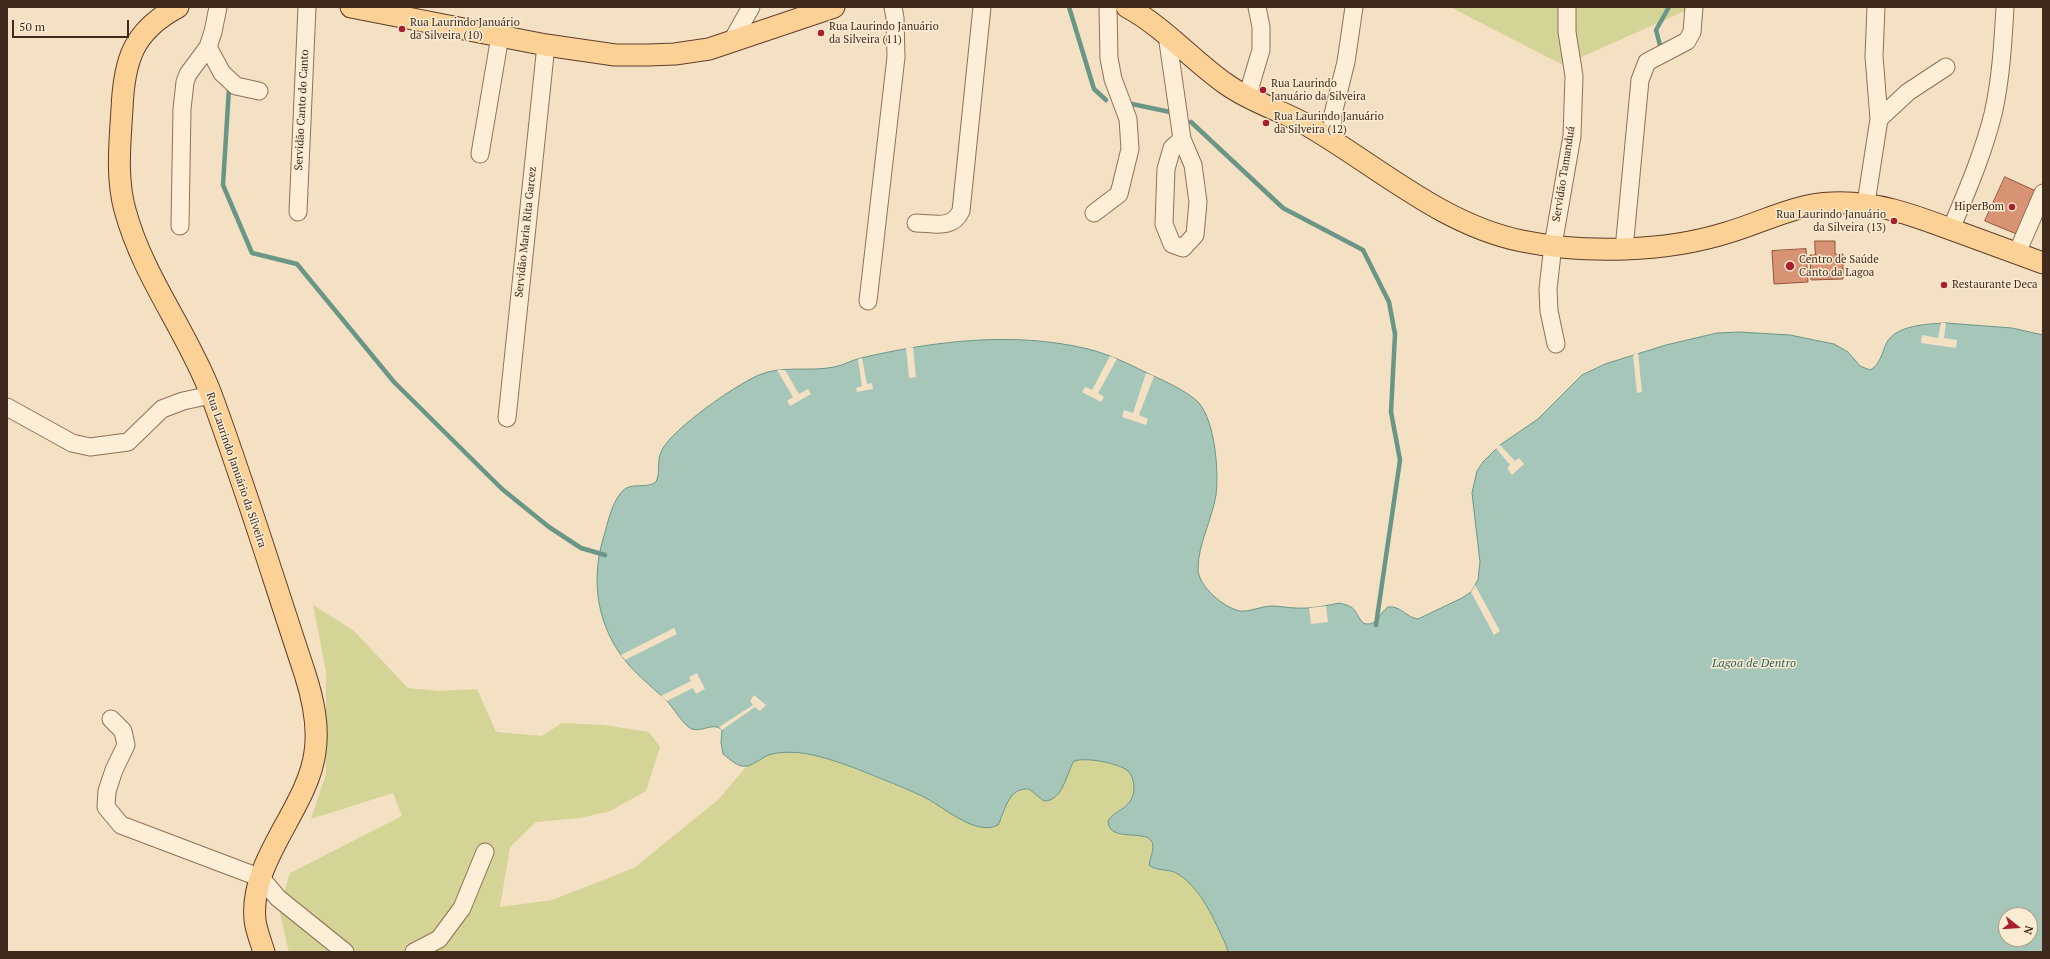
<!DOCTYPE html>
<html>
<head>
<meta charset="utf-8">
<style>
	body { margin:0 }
	#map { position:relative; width:2050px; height:959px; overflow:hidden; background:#f4e0c3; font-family:"PT Serif",serif }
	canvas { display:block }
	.frame { position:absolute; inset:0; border:8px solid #3f2a1d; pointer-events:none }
	.north { position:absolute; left:1998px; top:907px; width:40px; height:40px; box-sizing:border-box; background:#faebd3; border:1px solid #af9e8a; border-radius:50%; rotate:107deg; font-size:11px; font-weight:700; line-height:16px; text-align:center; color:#3f2a1d }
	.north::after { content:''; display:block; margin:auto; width:14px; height:18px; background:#a81e2d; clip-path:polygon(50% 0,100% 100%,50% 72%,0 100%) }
	.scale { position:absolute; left:12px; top:20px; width:117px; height:18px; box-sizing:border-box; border:2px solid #3f2a1d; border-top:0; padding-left:5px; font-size:12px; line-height:14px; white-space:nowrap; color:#3f2a1d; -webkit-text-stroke:3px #faebd3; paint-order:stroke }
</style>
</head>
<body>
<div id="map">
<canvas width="2050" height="959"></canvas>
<div class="frame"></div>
<div class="north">N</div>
<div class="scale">50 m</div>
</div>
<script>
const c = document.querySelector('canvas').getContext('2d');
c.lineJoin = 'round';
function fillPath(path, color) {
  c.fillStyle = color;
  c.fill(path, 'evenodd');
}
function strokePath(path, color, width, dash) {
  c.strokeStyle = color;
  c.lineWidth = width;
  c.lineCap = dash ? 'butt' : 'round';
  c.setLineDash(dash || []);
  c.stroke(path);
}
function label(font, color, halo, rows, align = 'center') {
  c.font = font + ' "PT Serif",serif';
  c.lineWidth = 3;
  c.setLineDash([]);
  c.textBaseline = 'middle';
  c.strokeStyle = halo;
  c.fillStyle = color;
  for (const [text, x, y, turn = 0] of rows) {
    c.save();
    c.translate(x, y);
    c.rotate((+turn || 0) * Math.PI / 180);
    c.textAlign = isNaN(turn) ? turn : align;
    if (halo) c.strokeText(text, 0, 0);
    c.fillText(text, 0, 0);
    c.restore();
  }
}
fillPath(new Path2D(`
	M1450,7H1694L1563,65Z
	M313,605L353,630L408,688L440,691L477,689L496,732L542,736L562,723L604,725L649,732L660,747L646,791L610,811L580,818L536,822L510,847L500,907L552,900L634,868L719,799L747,766L770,754L785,752L822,756L923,796L966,822L1002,819L1010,796L1024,789L1033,791L1038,796C1048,787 1061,778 1070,768C1072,766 1073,762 1075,760C1083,755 1121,765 1128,771C1146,788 1125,809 1110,818L1151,841L1153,846L1150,859L1154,869C1161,870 1171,870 1178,874C1202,888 1214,921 1226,945L1228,952H289L279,909L290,873L402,816L393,793L311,819L326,774V671Z`), '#d3d495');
const water = new Path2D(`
	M1946,323L2012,328L2043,335V952H1228L1226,945C1214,920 1202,889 1178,874C1169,868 1157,872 1149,865C1150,859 1153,852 1153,846C1152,826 1109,845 1108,821C1115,810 1128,810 1133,795C1135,787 1134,777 1128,771C1119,763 1086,757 1074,761C1066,774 1063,801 1044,801L1029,789C1007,788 1006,810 998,825C975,837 942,805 922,796C901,786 879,778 857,769C830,759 801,748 772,754C763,756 756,764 747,766C738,768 730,759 723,754L721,742L722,730C713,721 701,734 690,728C681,722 674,708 666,700C651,686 633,672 621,655C596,620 591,577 604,536C608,522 611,506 620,494C630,480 644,490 656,482C661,472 656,460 662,450C672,429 737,384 759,375C782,365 810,372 834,367C844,365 852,360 861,358C934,341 1014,331 1088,349C1108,354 1127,363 1145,372C1160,379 1188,391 1199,403C1215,422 1219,471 1216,495C1212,520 1198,544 1198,569C1198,586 1224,608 1240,611C1250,612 1262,606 1272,606C1280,606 1288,608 1296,608C1310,609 1325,606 1339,603C1358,607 1353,611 1363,623C1377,628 1379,613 1388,607C1400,605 1407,618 1418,619L1462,598L1471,592L1478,580L1480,562L1472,493L1477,471L1483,462L1500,445L1538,419L1582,375L1605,364L1666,345L1717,333L1739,332L1790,335L1834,344L1848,352L1860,366L1870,370C1880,365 1882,353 1886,344C1895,325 1927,324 1946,323ZM2006,915H2030V939H2006Z`);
fillPath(water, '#a5c6b9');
strokePath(water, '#6a9687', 1);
fillPath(new Path2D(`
	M1941,323H1946L1944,338L1957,340L1956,348L1921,343L1922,335L1938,338Z
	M913,347L916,377L909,378L906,348Z
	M1638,353L1642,392L1637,393L1633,355Z
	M1110,356L1117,359L1098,393L1104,397L1101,402L1082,392L1085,387L1092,390Z
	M862,358L867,384L872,383L873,389L857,392L856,388L862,386L858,359Z
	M777,370H785L799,394L808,389L811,394L790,406L787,401L793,397Z
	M1146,373L1154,376L1139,415L1148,419L1146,425L1122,417L1124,410L1133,413Z
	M1500,445L1515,461L1519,458L1524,464L1512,475L1507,468L1510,465L1496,448Z
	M1475,585L1500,631L1494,635L1471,592Z
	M1326,606L1328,622L1311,624L1309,608Z
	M674,628L677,634L625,660L621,655Z
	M697,673L705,689L696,694L693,688L667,701L661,696L691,681L689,677Z
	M754,695L766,705L760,711L755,707L722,730L719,727L753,705L750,701Z`), '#f4e0c3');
strokePath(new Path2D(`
	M1069,7L1094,89L1106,100
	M1660,45L1656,30L1669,7
	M229,88L223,185L252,253L297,264L394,382L502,489L549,527L581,548L605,555
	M1132,104L1170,112
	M1191,122L1283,208L1363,250L1389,302L1395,334L1391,412L1400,460L1376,625`), '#6a9687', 4.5);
const building = new Path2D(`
	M2005,177L2038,192L2019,235L1985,221Z
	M1815,241H1835V254H1843V279L1811,280L1810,255H1815Z
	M1806,249L1808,282L1774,284L1772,251Z`);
fillPath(building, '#d79374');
strokePath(building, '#935439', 1);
const minor = new Path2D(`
	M1167,35L1182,139L1193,165L1198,202L1195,235L1183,248L1172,244L1164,224L1166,169L1172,148L1182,139
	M733,39L751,7
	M208,47L222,73L236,86L259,91
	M1247,97L1261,50V27L1257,7
	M1879,119L1908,92L1946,67
	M1332,140L1333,114L1346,62L1354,7
	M480,154L500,36
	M1866,203L1879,119L1874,56L1876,7
	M298,212L307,7
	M1094,213L1119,194L1130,149L1128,119L1113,79L1109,58L1108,7
	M916,223C934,223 952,230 961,211L982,7
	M180,226L182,109L185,82L188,74L208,47L213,32L218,7
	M1951,229C1967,191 1983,154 1993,114C2001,79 2003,42 2005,7
	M1624,249L1640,80L1647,62L1687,41L1692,32L1694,7
	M2017,253L2043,193
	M868,301L896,57L895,18L893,7
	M1556,344L1549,311L1548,289L1553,245L1572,136L1574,76L1567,32V7
	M7,407L72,443L90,447L128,442L162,409L183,401L211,395
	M507,418L546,45
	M111,719L123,731L126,745L114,770L107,791L106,807L121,825L261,878L278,898L345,952
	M414,952L439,939L462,908L485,852`);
const major = new Path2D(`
	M178,7C133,31 124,60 122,109C120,142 116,178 125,210C143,277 187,331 211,394C245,486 274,581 305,674C313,699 319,725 315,752C308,808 249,860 255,920C256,930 261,942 264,952
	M351,7L546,45L615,55H648L675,54L709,49L834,7
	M1127,7C1164,27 1192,60 1226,84C1251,102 1280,110 1307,125C1376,165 1442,225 1522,241C1585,254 1665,252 1726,233C1761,223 1795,204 1832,203C1876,201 1913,215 1953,230C1983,241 2013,252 2043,263`);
strokePath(minor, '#917056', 19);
strokePath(major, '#5e3e2b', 23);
strokePath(minor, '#fdeed7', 17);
strokePath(major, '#fbd196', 21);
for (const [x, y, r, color] of [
	[402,29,4,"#a81e2d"],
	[821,33,4,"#a81e2d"],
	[1263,90,4,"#a81e2d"],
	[1266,123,4,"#a81e2d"],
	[2012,207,4,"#a81e2d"],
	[1894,221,4,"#a81e2d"],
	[1790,266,5,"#a81e2d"],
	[1944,285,4,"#a81e2d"]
]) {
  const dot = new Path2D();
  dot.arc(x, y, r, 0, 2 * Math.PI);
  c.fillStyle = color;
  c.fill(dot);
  strokePath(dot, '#faebd3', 1.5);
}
label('11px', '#3f2a1d', '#faebd3', [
	["Rua Laurindo Januário",410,23],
	["da Silveira (10)",410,36],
	["Rua Laurindo Januário",829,27],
	["da Silveira (11)",829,40],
	["Rua Laurindo",1271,84],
	["Januário da Silveira",1271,97],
	["Rua Laurindo Januário",1274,117],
	["da Silveira (12)",1274,130],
	["HiperBom",2004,207,"right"],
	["Rua Laurindo Januário",1886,215,"right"],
	["da Silveira (13)",1886,228,"right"],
	["Centro de Saúde",1799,260],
	["Canto da Lagoa",1799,273],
	["Restaurante Deca",1952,285]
], 'left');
label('11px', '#3f2a1d', '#faebd3', [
	["Servidão Canto do Canto",302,110,-87],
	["Servidão Tamanduá",1564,174,-81],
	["Servidão Maria Rita Garcez",526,232,-84],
	["Rua Laurindo Januário da Silveira",236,470,71]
]);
label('italic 12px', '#2a6057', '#faebd3', [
	["Lagoa de Dentro",1754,664]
]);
</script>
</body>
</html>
